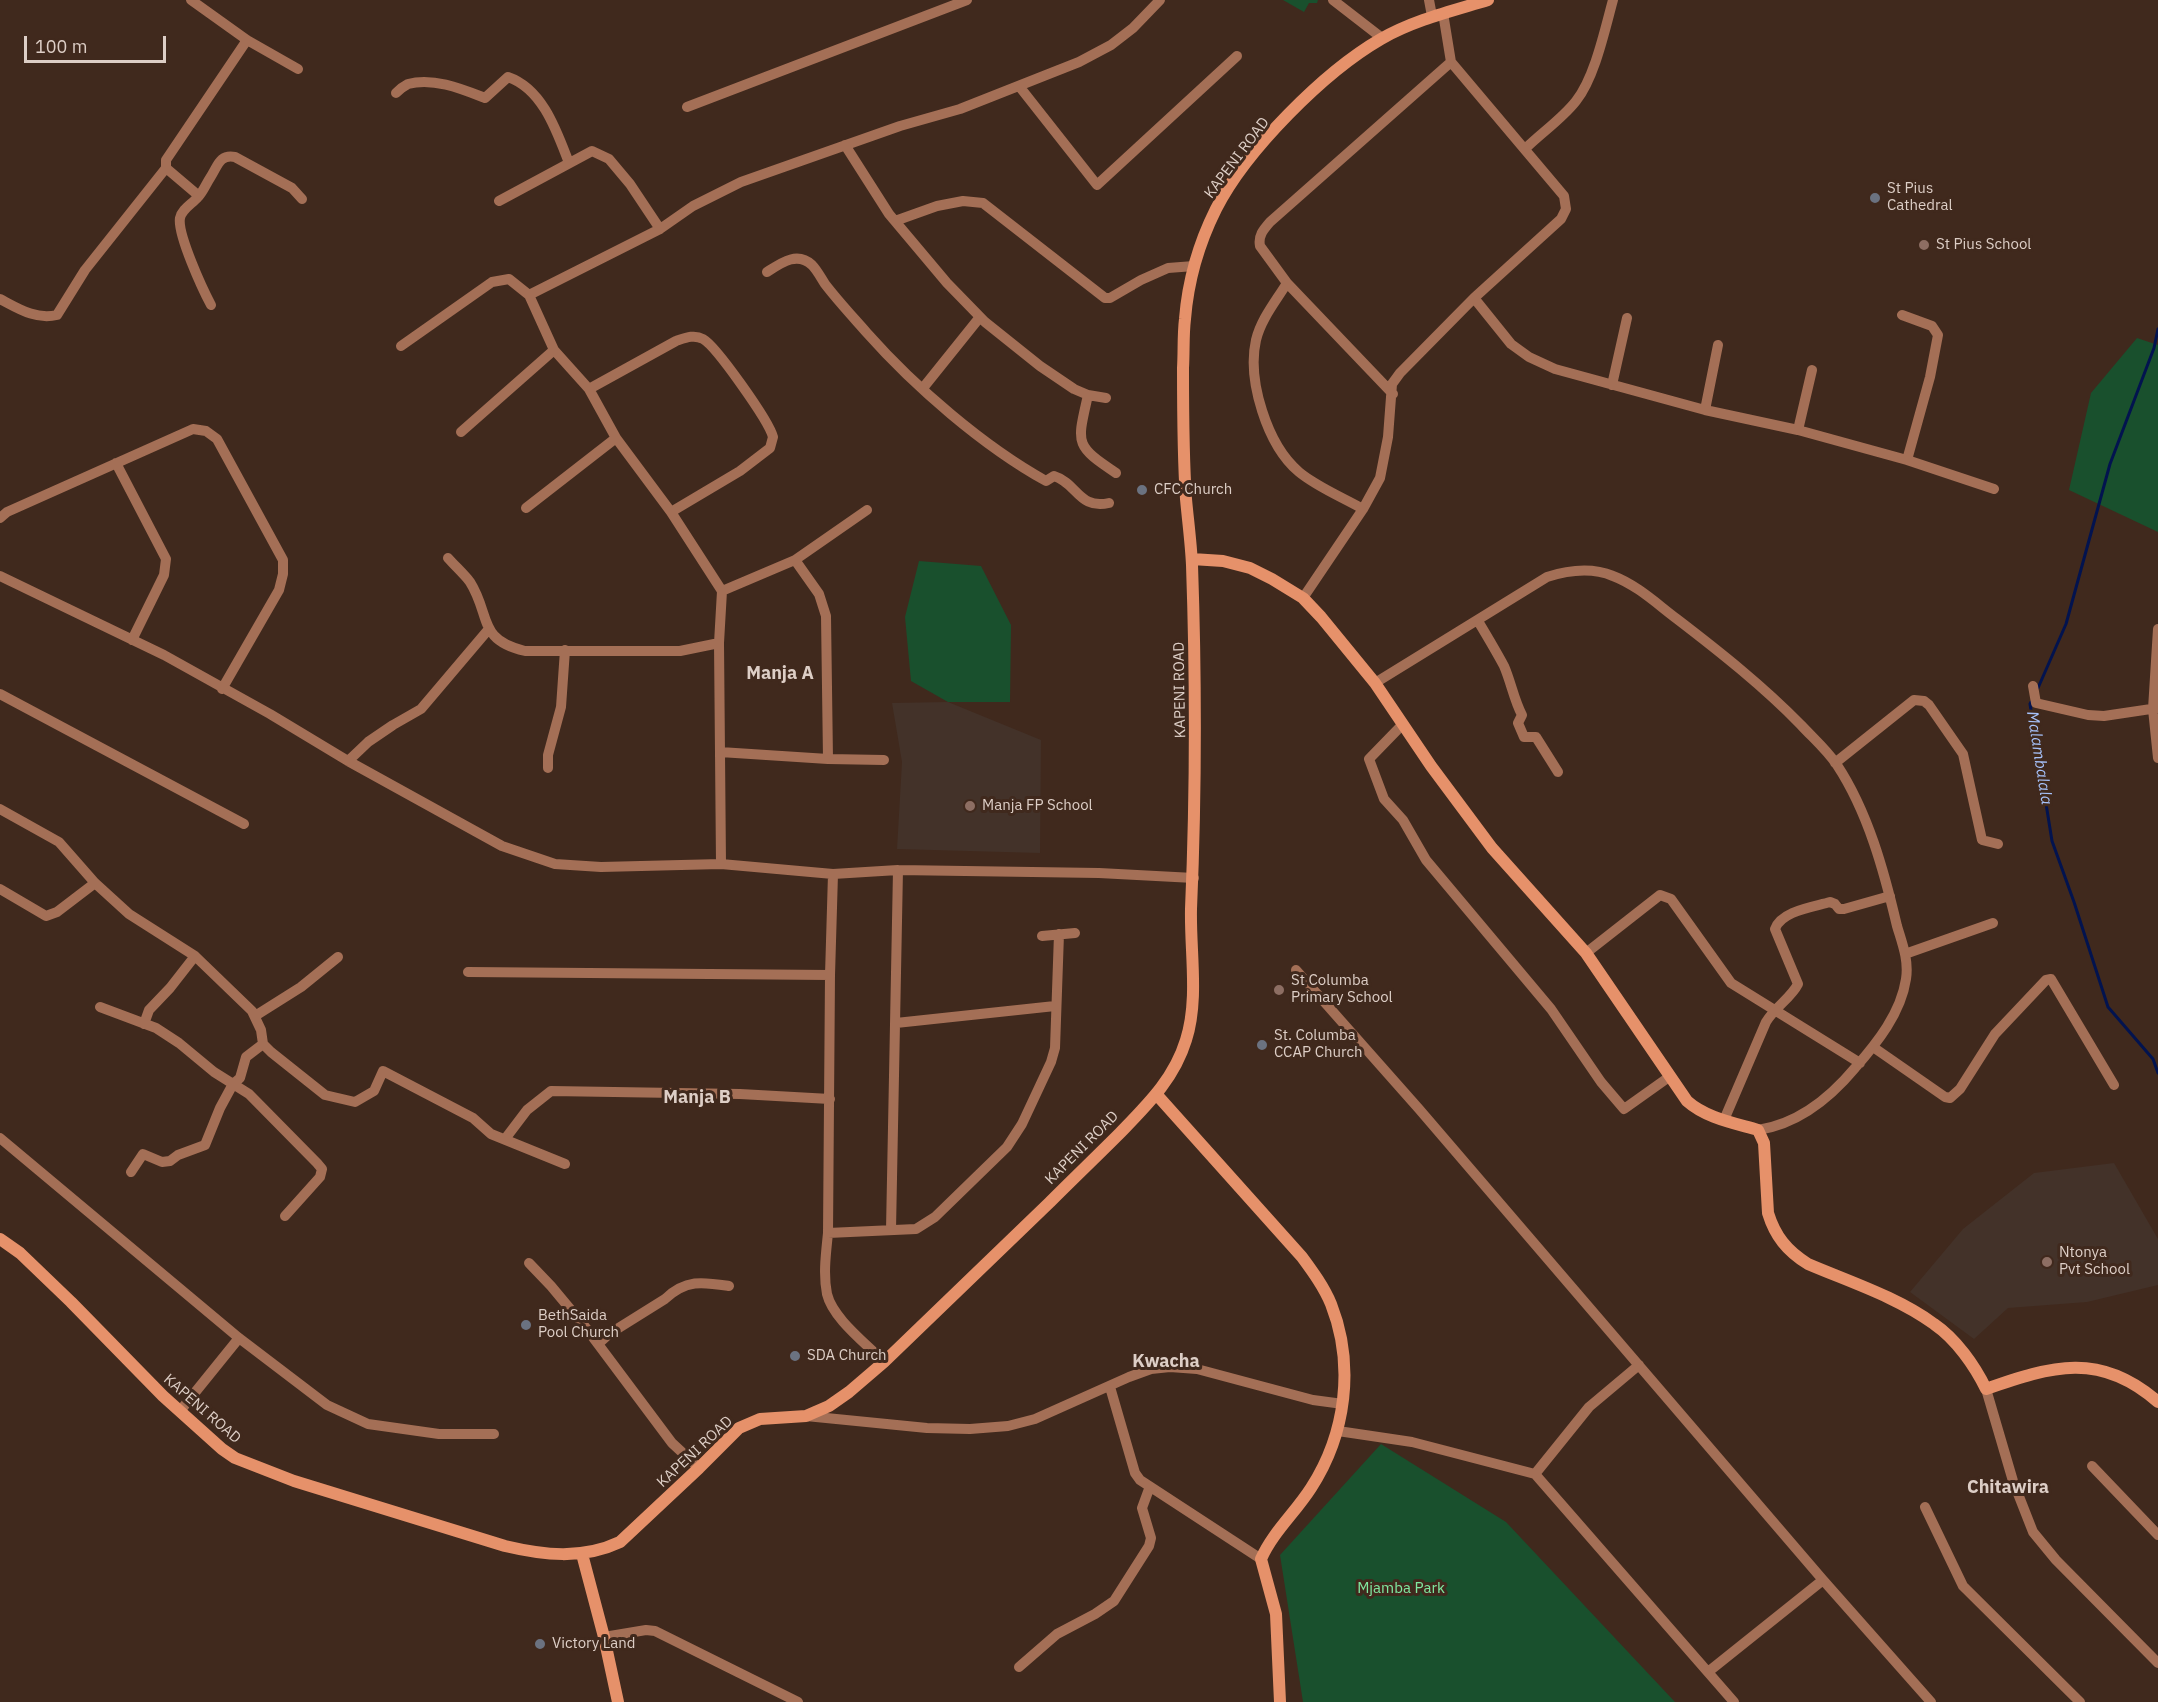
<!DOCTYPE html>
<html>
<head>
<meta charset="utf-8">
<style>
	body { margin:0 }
	#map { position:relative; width:2158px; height:1702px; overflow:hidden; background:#40291d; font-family:"IBM Plex Sans",sans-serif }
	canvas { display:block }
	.scale { position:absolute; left:24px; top:36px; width:142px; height:27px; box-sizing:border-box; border:3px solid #ddcec6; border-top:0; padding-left:8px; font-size:18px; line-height:21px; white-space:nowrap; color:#ddcec6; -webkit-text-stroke:4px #40291d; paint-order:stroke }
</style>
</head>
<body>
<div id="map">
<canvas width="2158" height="1702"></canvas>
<div class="scale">100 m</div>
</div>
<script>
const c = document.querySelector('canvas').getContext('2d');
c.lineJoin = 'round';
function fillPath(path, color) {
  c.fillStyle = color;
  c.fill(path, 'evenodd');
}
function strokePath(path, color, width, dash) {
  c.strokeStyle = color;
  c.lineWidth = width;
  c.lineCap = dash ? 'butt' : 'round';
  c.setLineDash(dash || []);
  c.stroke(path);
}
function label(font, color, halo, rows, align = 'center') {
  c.font = font + ' "IBM Plex Sans",sans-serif';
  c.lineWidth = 6;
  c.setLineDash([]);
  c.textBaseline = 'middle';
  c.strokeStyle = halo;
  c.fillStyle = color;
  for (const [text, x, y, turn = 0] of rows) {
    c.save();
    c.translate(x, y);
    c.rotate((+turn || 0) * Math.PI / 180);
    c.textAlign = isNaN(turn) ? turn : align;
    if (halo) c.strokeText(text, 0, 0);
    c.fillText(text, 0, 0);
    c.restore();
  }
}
fillPath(new Path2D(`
	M948,702L1041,740L1040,853L897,849L902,762L892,703Z
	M2114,1163L2158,1239V1285L2087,1302L2008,1308L1974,1339L1910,1292L1963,1229L2034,1173Z`), '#433229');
fillPath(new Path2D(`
	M1283,0H1318L1317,3H1309L1304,12Z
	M2137,338L2158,345V532L2069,490L2091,393Z
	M919,561L981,566L1011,625L1010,702H948L911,681L905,617Z
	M1381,1444L1506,1522L1675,1702H1303L1280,1555Z`), '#19502d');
strokePath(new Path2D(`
	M2038,688L2066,624L2110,464L2154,348L2158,329
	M2031,702L2030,704L2052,841L2074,902L2108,1007L2153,1059L2158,1073`), '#02134f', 3);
strokePath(new Path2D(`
	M191,0L247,40L298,69
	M1333,0L1382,38
	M1429,0L1432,16
	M1019,86L1097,185L1237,56
	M396,93C399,90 404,86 408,84C433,77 462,89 485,98L508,77C543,89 557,132 569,163
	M687,107L967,0
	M845,145L889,214L947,283L985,322L1040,366L1074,389L1088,395L1106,398
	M1525,149C1541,133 1562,119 1576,101C1595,77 1605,29 1613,0
	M199,196L166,168V160L247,40
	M499,201L592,151L609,159L630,184L660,229
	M895,221L937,206L963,201L983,203L1105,298H1110L1141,280L1168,268L1194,266
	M767,272C781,263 797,251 812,265C817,270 821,278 825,284C838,301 853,317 867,333C915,387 983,446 1046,481L1054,476C1077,483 1079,510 1109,503
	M1287,283C1276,301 1261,319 1256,340C1247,380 1267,445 1299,472C1317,487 1342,497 1363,509
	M529,295L660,229L693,206L741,182L900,126L960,109L1079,62L1111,45L1133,28L1160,0
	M1474,298L1511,344L1529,357L1555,369L1705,410L1798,430L1907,460L1994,489
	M0,299C19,309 36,320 57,315L85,270L166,168
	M211,305C203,290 177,234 180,218C182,209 192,204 198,197C203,192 206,184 210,178C218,166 219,154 235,157L292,188L302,199
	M1902,315L1932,326L1938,335L1930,377L1907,460
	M401,346L492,282L509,279L529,295L554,350L589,389L616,438L671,512L722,591L719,643L721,864
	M1612,385L1627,318
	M923,388L980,317
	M589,389L676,341C685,338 694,334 703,339C716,346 769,421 773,437L770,448L740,471L671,512
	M1393,394L1287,283L1260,246C1258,236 1263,230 1270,222L1451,62
	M1088,395C1077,444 1074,445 1116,473
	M1705,410L1718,345
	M1798,430L1812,370
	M461,432L554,350
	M116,463L166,559L164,575L132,640
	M526,508L616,438
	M0,518L7,512L193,429L206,431L217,439L283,560V574L279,590L222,689
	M448,558C455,566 464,574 470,582C491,615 477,640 525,651H680L719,643
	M795,560L819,594L826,616L828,759
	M0,576L164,655L270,714L348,761L502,846L555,864L601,867L721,864L833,874L898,870L1099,873L1194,878
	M722,591L795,560L867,510
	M1303,598L1363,509L1380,478L1388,437L1392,384L1400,373L1474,298L1561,219L1566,209L1564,196L1451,62L1443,13
	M1478,621C1487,636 1496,651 1504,666C1511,682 1514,700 1522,715L1518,723L1524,737H1536L1558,772
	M2158,629L2153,709L2158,758
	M1375,683L1547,577C1569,570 1591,567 1613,576C1637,585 1657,604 1677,619C1720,652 1763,686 1801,725C1813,738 1827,750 1837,765C1868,812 1884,871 1897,926C1902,943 1909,960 1906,979C1901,1013 1877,1043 1855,1068C1830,1098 1798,1124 1758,1130
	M2033,686L2036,703L2088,715L2104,716L2158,708
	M0,694L244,824
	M1403,724L1369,759L1384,799L1403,820L1426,860L1551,1009L1601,1082L1624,1109L1669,1077
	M720,752L828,759L884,760
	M348,761L368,742L393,725L421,709L488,630
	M1835,763L1914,700L1924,701L1929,705L1963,754L1982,840L1998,844
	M548,768V755L561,707L565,650
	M0,809L59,842L95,883L129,914L195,956L252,1011L261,1030L263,1044L271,1052L325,1095L355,1102L374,1091L383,1071L473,1118L491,1134L565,1164
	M833,874L830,975L828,1233C826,1253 823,1274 827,1294C833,1319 867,1344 884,1362
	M0,889L46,916L57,912L95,883
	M1042,936L1075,933
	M1586,953L1660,895L1671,899L1731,983L1860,1063
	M1905,954L1993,923
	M1296,970L1419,1109L1823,1580L1931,1702
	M468,972L830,975
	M100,1007L156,1028L179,1043L214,1072L249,1094L317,1163L322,1169L320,1177L285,1216
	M255,1016L301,987L338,957
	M896,1023L1055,1006
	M144,1024L149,1010L170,988L195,956
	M1873,1047L1945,1097L1950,1098L1960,1089L1995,1034L2046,980L2051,979L2114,1085
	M1724,1120L1766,1022C1775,1007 1791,998 1798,984L1775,929C1781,911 1813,907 1830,902L1835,904L1839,909H1844L1890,896
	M0,1138L239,1338L327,1405L368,1424L439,1434H494
	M505,1139L527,1110L551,1091L740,1094L830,1099
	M131,1172L143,1154L162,1162L170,1161L178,1155L205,1145L220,1108L233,1084L240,1078L246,1057L263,1044
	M891,1230L898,870
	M828,1233L916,1229L935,1217L1007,1147L1022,1124L1051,1062L1055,1048L1059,934
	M529,1263L551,1286L586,1328L672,1443L699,1468
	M598,1344L609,1334L665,1299C686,1279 703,1282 729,1286
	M1110,1387L1135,1473L1140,1480L1261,1559
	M1986,1389L2013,1481L2033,1532L2056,1560L2158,1663
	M180,1411L239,1338
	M806,1416L927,1428L970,1429L1008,1426L1035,1419L1129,1377L1151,1369L1170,1367L1197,1369L1313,1400L1343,1404
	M1338,1431L1412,1442L1535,1474L1734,1702
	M2092,1466L2158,1535
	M1535,1474L1589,1407L1639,1365
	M1925,1507L1963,1586L2080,1702
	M604,1637L646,1630L655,1631L798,1702
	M1019,1667L1057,1634L1095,1614L1114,1601L1149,1546L1151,1538L1142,1508L1149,1489
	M1708,1672L1823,1580`), '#a46f56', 10);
strokePath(new Path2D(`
	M1192,559L1223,561L1250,568L1272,579L1303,598L1321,617L1375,683L1431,766L1492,848L1586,953L1687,1101C1706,1118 1734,1123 1758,1130L1764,1143L1768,1213C1775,1236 1787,1251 1808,1264C1850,1282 1897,1297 1934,1324C1956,1339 1975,1366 1986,1389C2052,1366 2100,1351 2158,1402
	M1157,1095L1302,1257C1313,1272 1324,1287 1331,1304C1355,1365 1346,1434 1311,1488C1295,1513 1273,1532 1261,1559L1276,1614L1280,1702
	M0,1239L20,1253L71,1302L163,1396L222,1449L235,1458L294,1481L505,1546C543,1555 582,1560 620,1542L699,1468L739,1428L760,1419L806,1416L829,1406L849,1392L884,1362C940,1308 995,1255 1050,1202C1073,1179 1097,1156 1120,1133C1148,1104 1174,1079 1186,1040C1199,999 1190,952 1191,909C1196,794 1196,680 1192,565C1191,543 1188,521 1186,499C1183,456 1183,411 1183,368C1184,352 1183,335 1185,319C1188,281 1199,243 1216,209C1246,150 1324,72 1381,39C1414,20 1452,11 1488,0
	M582,1554L604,1637L618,1702`), '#e6916a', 12);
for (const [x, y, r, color] of [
	[1875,198,6,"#6b7280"],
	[1924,245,6,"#8d6e63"],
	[1142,490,6,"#6b7280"],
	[970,806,6,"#8d6e63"],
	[1279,990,6,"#8d6e63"],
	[1262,1045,6,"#6b7280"],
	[2047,1262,6,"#8d6e63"],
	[526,1325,6,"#6b7280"],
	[795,1356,6,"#6b7280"],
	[540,1644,6,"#6b7280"]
]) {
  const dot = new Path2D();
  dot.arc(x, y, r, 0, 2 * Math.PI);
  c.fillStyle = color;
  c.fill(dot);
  strokePath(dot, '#40291d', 2);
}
label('15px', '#ddcec6', '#40291d', [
	["KAPENI ROAD",1237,158,-53],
	["KAPENI ROAD",1180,690,-91],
	["KAPENI ROAD",1082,1148,-45],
	["KAPENI ROAD",202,1409,41],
	["KAPENI ROAD",695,1452,-43]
]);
label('15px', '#ddcec6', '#40291d', [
	["St Pius",1887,189],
	["Cathedral",1887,206],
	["St Pius School",1936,245],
	["CFC Church",1154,490],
	["Manja FP School",982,806],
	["St Columba",1291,981],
	["Primary School",1291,998],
	["St. Columba",1274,1036],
	["CCAP Church",1274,1053],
	["Ntonya",2059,1253],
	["Pvt School",2059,1270],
	["BethSaida",538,1316],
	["Pool Church",538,1333],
	["SDA Church",807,1356],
	["Victory Land",552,1644]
], 'left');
label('15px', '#80e8a0', '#40291d', [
	["Mjamba Park",1401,1589]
]);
label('italic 16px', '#a6c1f9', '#40291d', [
	["Malambalala",2039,758,81]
]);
label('bold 18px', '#ddcec6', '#40291d', [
	["Manja A",780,674],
	["Manja B",697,1098],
	["Kwacha",1166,1362],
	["Chitawira",2008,1488]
]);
</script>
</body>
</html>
